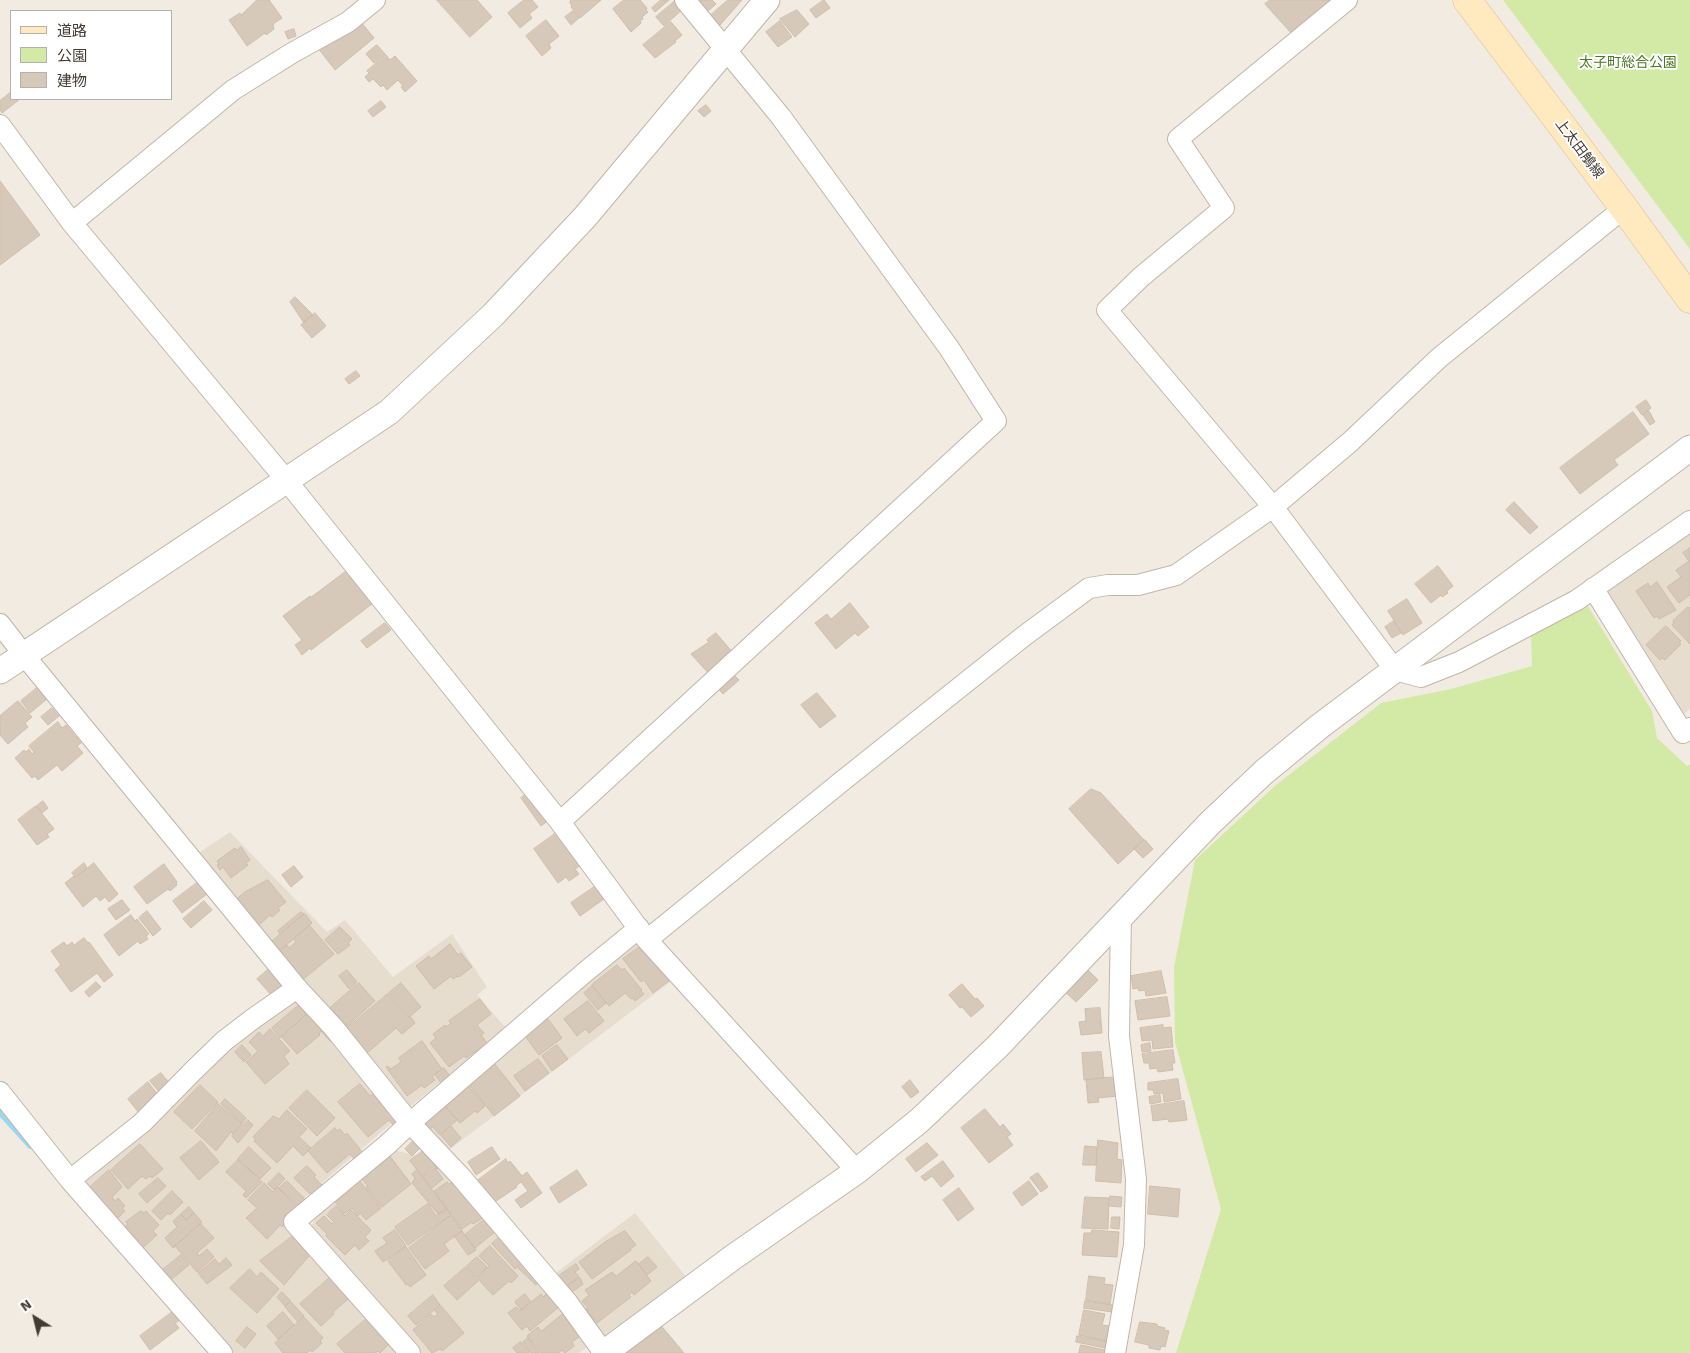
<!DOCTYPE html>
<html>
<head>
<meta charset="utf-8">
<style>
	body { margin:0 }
	#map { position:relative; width:1690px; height:1353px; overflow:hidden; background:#f2ebe2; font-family:Signika,"Noto Sans JP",sans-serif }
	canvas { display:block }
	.legend { position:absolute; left:10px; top:10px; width:162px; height:90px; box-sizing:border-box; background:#fff; border:1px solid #b4b1ad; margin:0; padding:6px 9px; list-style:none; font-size:15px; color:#443b32 }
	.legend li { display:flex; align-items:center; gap:10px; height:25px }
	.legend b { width:25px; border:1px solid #b4b1ad }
	.north { position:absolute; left:10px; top:1293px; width:50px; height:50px; -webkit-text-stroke:4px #fff; paint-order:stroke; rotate:324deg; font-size:14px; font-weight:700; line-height:20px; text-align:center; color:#443b32 }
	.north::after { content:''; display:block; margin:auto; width:18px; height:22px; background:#443b32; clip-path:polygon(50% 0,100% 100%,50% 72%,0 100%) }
</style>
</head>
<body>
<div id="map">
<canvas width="1690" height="1353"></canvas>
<ul class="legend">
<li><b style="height:6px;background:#ffe9bf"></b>道路</li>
<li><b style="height:14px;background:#d3eaa7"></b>公園</li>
<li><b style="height:14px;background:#d7c9ba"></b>建物</li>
</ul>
<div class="north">N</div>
</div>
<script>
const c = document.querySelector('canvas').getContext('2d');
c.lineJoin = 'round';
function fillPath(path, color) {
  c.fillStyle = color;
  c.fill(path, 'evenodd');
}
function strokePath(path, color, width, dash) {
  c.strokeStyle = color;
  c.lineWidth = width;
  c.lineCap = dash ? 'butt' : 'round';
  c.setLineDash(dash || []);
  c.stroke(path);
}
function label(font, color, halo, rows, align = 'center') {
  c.font = font + ' Signika,"Noto Sans JP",sans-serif';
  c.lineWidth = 4;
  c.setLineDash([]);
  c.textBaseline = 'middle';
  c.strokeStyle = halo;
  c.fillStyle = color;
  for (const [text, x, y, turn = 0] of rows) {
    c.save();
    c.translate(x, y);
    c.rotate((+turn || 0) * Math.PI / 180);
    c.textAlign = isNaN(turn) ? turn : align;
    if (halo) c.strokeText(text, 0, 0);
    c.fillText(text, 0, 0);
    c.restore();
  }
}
fillPath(new Path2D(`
	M1690,530V709L1681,716L1602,587Z
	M230,832L327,932L345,920L393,977L452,934L487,987L477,995L506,1028L407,1109L194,856Z
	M644,932L678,976L449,1150L416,1120Z
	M298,1000L399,1117L281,1218L400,1353H222L77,1189L141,1135L197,1076L251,1029Z
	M390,1149L432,1159L592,1343L579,1353H421L309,1232L320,1207Z
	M635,1213L687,1278L602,1338L553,1275Z`), '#e6ddcf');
fillPath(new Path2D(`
	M1503,0H1690V249Z
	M1588,606L1652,711L1657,738L1687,766L1690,765V1353H1176L1221,1209L1175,1042L1174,967L1195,860L1276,785L1381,703L1451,689L1532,666L1531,634Z`), '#d3eaa7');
strokePath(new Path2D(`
	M0,1113L30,1146`), '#99d8f4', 5.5);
const building = new Path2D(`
	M257,0H269L282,18L273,24L274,29L266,35L265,33L247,46L229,20L240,13L241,15Z
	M437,0H477L492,17L470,37Z
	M524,0H532L538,7L529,14L532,18L520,28L508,13Z
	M571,0H601L580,18L571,7L572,6L570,3Z
	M624,0H640L647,8L646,10L648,12L642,17L643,19L640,21L641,23L631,32L613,9Z
	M661,0H669L655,12L652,8Z
	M676,0L685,7L664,26L656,17Z
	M698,0H712L716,4L708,11Z
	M728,0H742L720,25L711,15Z
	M824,0L830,8L816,18L810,10Z
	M1270,0H1331L1292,34L1265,4Z
	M797,10L809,24L795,37L780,19Z
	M573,11L579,18L571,25L565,17Z
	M546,20L559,36L549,44L551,48L542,56L526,36Z
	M360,21L374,38L335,70L318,48L323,44L325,47L350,26Z
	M780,21L792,37L778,47L766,32Z
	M671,22L682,35L675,41L676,42L655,58L643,45Z
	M294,29L296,36L288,39L285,32Z
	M377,45L385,54L374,63L366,54Z
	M386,55L390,60L395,56L417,81L405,92L401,87L403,86L398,80L387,90L383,85L381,87L373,79L369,82L365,77L369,73L367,71Z
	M11,92V99H20L2,113L0,110V101Z
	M381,101L386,107L373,117L368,111Z
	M706,105L711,111L704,117L698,111Z
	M0,181L40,235L0,265Z
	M295,297L313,315L304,323L290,302Z
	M315,313L326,326L312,338L301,325Z
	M356,371L360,376L349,384L345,379Z
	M1646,400L1651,408L1642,415L1636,407Z
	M1649,411L1655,422L1650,425L1643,415Z
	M1633,412L1649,434L1614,460L1618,465L1580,494L1560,468Z
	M1514,502L1538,527L1530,534L1506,510Z
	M1690,548V595L1679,603L1667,587L1681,577L1676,570L1689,561L1683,553Z
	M1438,566L1453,586L1447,591L1448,593L1442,597L1441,595L1431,603L1415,584Z
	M348,570L365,592L363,593L372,604L311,650L310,648L302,655L295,645L302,640L283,616L310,596L311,597Z
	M1657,582L1676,610L1659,619L1657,616L1654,618L1636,591L1648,583L1650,587Z
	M1407,599L1422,623L1403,635L1388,611Z
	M850,603L869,627L858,636L855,633L836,649L815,623L827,614L831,619Z
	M1688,607L1690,608V644L1672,625L1674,622L1673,621Z
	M1394,621L1401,633L1392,638L1385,627Z
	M385,623L391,630L367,648L361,641Z
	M1666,626L1681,641L1679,642L1681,644L1665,660L1662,658L1660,660L1646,645Z
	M716,633L734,654L711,676L691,654L709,642L707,640Z
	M733,674L739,680L723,694L718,688Z
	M38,687L47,699L30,713L21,701Z
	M817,693L836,716L820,728L801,705Z
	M18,701L32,717L25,723L28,727L8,744L0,735V716Z
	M52,708L59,716L48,725L41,717Z
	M58,722L62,728L66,725L81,743L77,746L83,753L62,771L57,765L38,780L35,776L32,778L15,758L24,750L26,752L29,749L32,754L34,752L29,746Z
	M532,789L554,816L541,826L521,798Z
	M1091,789L1101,793L1144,840L1118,864L1069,809Z
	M43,801L48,808L42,813L37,806Z
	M36,806L54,829L47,834L49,837L37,845L18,820Z
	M559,831L581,865L575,869L579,874L569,881L566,877L558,883L534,849Z
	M1145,840L1153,849L1143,858L1134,849Z
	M241,847L250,860L246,863L248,865L231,878L223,867L220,870L217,865L219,864L217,861L235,848L237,850Z
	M84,863L87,868L75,877L72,873Z
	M94,863L118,894L109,902L105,897L100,901L96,896L83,907L65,883L74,876L75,878Z
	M164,864L177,882L176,883L177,885L170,891L168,889L147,904L134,887Z
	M294,866L303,877L291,887L282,875Z
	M268,880L286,902L278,908L280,910L272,917L270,915L256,928L234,901L245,892Z
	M198,882L207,894L182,913L173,901Z
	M600,883L608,896L580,916L571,903Z
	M122,900L130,910L116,920L108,909Z
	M204,901L212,910L191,928L183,919Z
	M147,911L161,929L153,936L139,918Z
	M301,912L304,914L280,934L278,931Z
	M305,914L312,923L278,952L270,943Z
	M131,915L135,921L137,919L149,934L146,936L148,939L140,944L138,941L119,956L104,935Z
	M310,926L334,954L301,981L278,952L287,945L289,948L296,942L294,939Z
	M340,927L352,939L348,943L350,945L338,954L325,940Z
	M84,938L88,943L89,942L113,975L104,982L97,973L71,992L55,970L61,965L51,951L64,942L67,946L72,942L74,945Z
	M645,943L659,962L656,965L662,973L664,972L670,980L653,993L644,980L641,982L623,959Z
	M450,944L458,955L461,953L472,967L459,977L458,976L453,979L451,976L434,989L416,966L429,956L431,959Z
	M617,965L622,970L624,968L642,990L641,991L644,994L635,1001L632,998L631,999L625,993L609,1006L592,985Z
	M1085,967L1098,980L1076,1002L1062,989Z
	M270,968L286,986L273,997L257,979Z
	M347,970L357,982L349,989L339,976Z
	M1161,971L1166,993L1146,996L1145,990L1139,991L1138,988L1133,989L1131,976Z
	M96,982L101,987L89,997L85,992Z
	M359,983L375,1001L347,1026L330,1008Z
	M401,983L421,1007L409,1017L389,993Z
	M962,984L975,999L977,998L984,1006L971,1017L962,1007L960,1008L949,995Z
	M592,986L606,1003L598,1010L584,993Z
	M388,994L408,1018L410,1016L415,1023L402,1034L396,1028L367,1053L347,1028Z
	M1167,997L1170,1016L1138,1020L1135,1001Z
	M480,999L491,1014L477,1025L484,1033L481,1035L491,1048L480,1056L476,1051L466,1058L464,1056L449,1067L430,1043L436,1038L433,1034L445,1025L446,1027L451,1023L449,1021Z
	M588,1001L604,1021L589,1033L585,1029L577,1036L564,1019Z
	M299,1005L312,1009L280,1038L272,1028Z
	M1100,1008L1102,1033L1081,1035L1079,1022L1086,1021L1085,1009Z
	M313,1009L338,1036L331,1042L321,1031L319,1034L320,1035L297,1054L282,1037Z
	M548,1019L562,1038L539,1055L525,1036Z
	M1163,1025V1028L1171,1027L1173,1047L1153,1049L1152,1040L1142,1041L1140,1028Z
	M270,1029L290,1051L284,1056L289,1064L265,1084L246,1062L258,1051L249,1042L259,1032L263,1036Z
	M422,1041L442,1069L432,1076L435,1080L424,1088L422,1085L407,1096L386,1067L388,1066L391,1069L401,1062L399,1058Z
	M1150,1043L1151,1051L1142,1052L1141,1045Z
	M242,1045L251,1055L244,1062L235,1052Z
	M557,1045L568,1059L552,1071L542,1056Z
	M1173,1050L1175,1063H1172L1173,1070L1158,1072L1157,1068L1150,1069L1149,1063H1144L1142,1054Z
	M1101,1052L1104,1078L1084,1080L1082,1053Z
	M538,1059L549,1073L525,1091L514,1076Z
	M494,1063L520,1096L494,1116L468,1083Z
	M444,1068L453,1080L444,1087L435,1075Z
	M161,1073L171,1085L160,1093L150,1081Z
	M1116,1077L1118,1096L1098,1098L1099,1102L1088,1103L1086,1080Z
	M1178,1079L1181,1099L1164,1102L1163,1093L1154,1094L1153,1090H1148V1083Z
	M910,1080L919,1092L911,1098L902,1087Z
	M148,1082L159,1096L139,1113L128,1099Z
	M466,1083L485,1106L477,1113L475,1111L460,1123L442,1102Z
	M360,1084L370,1096L376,1092L403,1124L398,1131L389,1120L368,1137L338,1102Z
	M200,1085L218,1102L192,1129L174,1112Z
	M307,1090L335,1118L317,1136L289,1108Z
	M1160,1095L1161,1102L1150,1104L1149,1097Z
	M225,1099L246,1118L242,1123L221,1104Z
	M1184,1101L1187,1120L1169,1122L1168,1119L1153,1121L1151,1106Z
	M218,1104L242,1124L233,1134L231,1132L216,1151L195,1131Z
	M443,1105L457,1120L440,1135L433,1127L429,1129L424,1123Z
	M985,1109L1000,1127L1003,1124L1011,1134L1007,1137L1013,1145L989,1163L961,1128Z
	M287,1110L307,1129L299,1137L311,1148L303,1156L293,1146L277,1163L254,1141L256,1139L253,1137L273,1116L279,1119Z
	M248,1120L253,1125L238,1143L232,1136Z
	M451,1126L461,1138L451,1147L441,1135Z
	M335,1128L337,1131L340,1129L345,1135L347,1133L367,1158L354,1169L349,1163L354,1159L350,1154L327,1173L308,1151Z
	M1098,1140L1118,1143L1117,1159L1122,1160L1121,1183L1096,1181Z
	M201,1141L219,1162L199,1180L180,1158Z
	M413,1141L420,1148L412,1156L405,1149Z
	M927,1143L938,1155L916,1172L906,1159Z
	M140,1144L163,1169L152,1178L150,1176L146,1179L142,1176L128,1189L111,1170Z
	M429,1146L444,1164L437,1169L434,1166L422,1176L410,1161Z
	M1085,1146L1097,1147L1096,1165H1083Z
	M249,1147L271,1168L260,1179L238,1159Z
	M492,1147L500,1159L476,1175L468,1162Z
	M389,1155L411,1184L382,1207L366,1187L368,1186L361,1178Z
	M506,1159L508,1163L510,1161L522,1176L527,1172L542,1193L521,1208L515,1200L528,1191L521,1182L516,1186L517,1187L493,1203L477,1181Z
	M238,1160L262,1182L246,1198L243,1195L246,1191L226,1172Z
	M943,1161L954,1176L941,1187L932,1176L925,1181L921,1177Z
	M307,1166L316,1175L314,1177L324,1187L313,1197L294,1178Z
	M435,1168L443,1179L432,1188L423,1177Z
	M109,1170L122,1187L112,1197L115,1201L118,1198L125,1206L122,1208L125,1211L115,1221L87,1190Z
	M417,1170L446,1208L438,1214L412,1183L415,1178L412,1174Z
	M577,1170L587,1185L559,1203L550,1188Z
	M279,1173L285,1179L274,1190L268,1184Z
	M1038,1173L1048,1187L1041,1192L1030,1178Z
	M459,1177L484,1217L473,1224L472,1222L462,1229L434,1191L447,1182L449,1184Z
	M158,1178L166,1186L147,1203L139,1194Z
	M359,1180L381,1208L366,1220L360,1213L358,1216L352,1208L344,1214L334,1200Z
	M287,1181L306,1200L299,1207L279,1188Z
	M1029,1181L1038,1194L1022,1206L1013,1193Z
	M264,1183L273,1192L277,1187L299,1209L282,1227L280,1225L267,1239L246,1218L257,1208L248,1200Z
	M1150,1186L1180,1189L1178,1217L1148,1214Z
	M959,1188L974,1209L958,1221L943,1200Z
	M172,1191L183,1202L170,1215L168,1213L161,1220L152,1211Z
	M1110,1196L1122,1197L1121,1207L1109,1206Z
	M1085,1197L1109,1198L1108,1229L1082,1228Z
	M428,1204L436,1216L447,1209L451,1215L408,1245L395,1227Z
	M336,1206L345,1216L351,1210L371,1230L365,1237L369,1241L359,1250L355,1245L345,1255L326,1236L327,1234L316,1223L324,1216L332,1224L334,1222L327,1215Z
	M189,1207L194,1213L186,1220L181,1214Z
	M141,1211L144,1213L146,1211L159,1225L153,1231L157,1235L140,1250L121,1230L128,1224L126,1222Z
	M194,1213L202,1222L173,1248L165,1238L177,1227L173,1221L181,1214L186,1220Z
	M451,1216L462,1231L444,1244L449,1251L425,1269L409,1248Z
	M1112,1217H1120L1119,1229L1111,1228Z
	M486,1218L496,1231L475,1248L465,1235Z
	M201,1224L214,1238L197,1253L199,1256L207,1249L214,1257L197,1272L175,1246Z
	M395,1230L406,1246L383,1262L375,1251L387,1243L383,1238Z
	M1092,1230L1119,1232L1117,1257L1082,1255L1084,1233H1091Z
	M462,1231L476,1250L468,1255L455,1237Z
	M625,1231L636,1245L630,1249L631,1250L592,1279L579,1262L605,1242Z
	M297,1233L314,1250L284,1285L260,1261Z
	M500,1236L527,1258L515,1269L492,1244Z
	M490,1246L518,1276L511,1283L509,1281L493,1295L477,1278L489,1266L479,1256Z
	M406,1247L426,1275L410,1287L408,1284L406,1285L388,1261Z
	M181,1255L189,1265L168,1282L160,1272Z
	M477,1257L487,1267L476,1277L467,1266Z
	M648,1257L657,1267L647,1275L639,1264Z
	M226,1258L232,1265L207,1284L198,1273L215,1259L219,1264Z
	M527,1260L543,1278L536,1285L518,1268Z
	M636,1261L651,1281L634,1295L632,1292L629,1295L631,1297L597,1323L586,1309L588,1308L582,1301L589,1295L585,1290L612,1272L616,1276Z
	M576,1264L579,1269L575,1272L579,1277L564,1288L557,1277Z
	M466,1267L478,1281L457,1300L444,1286Z
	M250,1269L257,1277L261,1272L279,1289L257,1313L230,1288Z
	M336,1272L355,1293L333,1312L334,1314L321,1326L300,1304Z
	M1089,1276L1105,1278L1104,1284L1113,1285L1110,1304L1086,1300Z
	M580,1278L583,1284L572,1292L568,1286Z
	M549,1291L561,1305L530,1331L527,1326L522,1330L508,1313L516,1307L520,1311L541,1294L543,1297Z
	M282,1292L291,1301L285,1306L277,1297Z
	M525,1294L531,1302L521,1310L515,1302Z
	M433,1295L440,1305L416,1325L408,1316Z
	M1085,1301L1113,1305L1112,1312L1084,1308Z
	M291,1302L304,1316L298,1322L285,1307Z
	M441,1306L464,1333L442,1351L440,1349L432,1353L413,1330L431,1314L434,1317L438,1314L435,1311Z
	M175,1310L182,1319L175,1323L179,1328L150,1350L140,1336Z
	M1084,1310L1105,1314L1102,1325L1110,1326L1107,1341L1079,1335Z
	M283,1312L294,1325L278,1339L267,1326Z
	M372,1314L393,1340L380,1353L378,1351L375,1353H345L337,1344Z
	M563,1314L580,1336L572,1342L574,1346L565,1353L562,1350L559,1353H541L527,1336L538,1327L541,1331Z
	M304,1317L323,1338L320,1341L322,1343L312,1352L310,1350L307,1353H283L275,1343Z
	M658,1322L684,1353H619Z
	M1140,1322L1157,1324V1326L1165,1328L1164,1330L1169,1331L1165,1347L1161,1346L1160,1350L1149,1348V1345L1135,1342Z
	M247,1327L256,1334L245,1348L236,1341Z
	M1077,1336L1106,1341L1105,1348L1076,1342Z
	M528,1338L539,1353H531L523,1342Z
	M521,1342L529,1352L528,1353H517L513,1348Z
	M1081,1345L1105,1350L1104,1353H1079Z`);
fillPath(building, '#d7c9ba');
strokePath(building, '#cfbda9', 1);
const minor = new Path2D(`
	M1347,0L1178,139L1224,208L1141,277L1107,310L1273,507L1395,670L1421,677L1459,662L1577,600L1690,521
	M0,125L72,223L287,481L560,822L647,940L857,1171
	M72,223L233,90L292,53L348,22L375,0
	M1593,588L1683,733L1690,728
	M0,624L24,655L297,988L334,1028L410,1123L461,1177L568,1303L604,1353
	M560,822L996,421L949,348L781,117L685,0
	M647,940L841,782L1024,636L1089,588L1108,585H1138L1176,575L1273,507L1350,442L1439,358L1624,208
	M0,1092L70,1180L142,1123L193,1071L224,1041L254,1018L297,988
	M70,1180L222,1353
	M410,1353L294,1222L388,1144L410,1123L584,973L639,928
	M1115,1353L1134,1245L1136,1179L1119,1036L1121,915`);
const tertiary = new Path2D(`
	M0,671L389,412L493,315L585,217L767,0
	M604,1353L732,1258L857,1171L920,1120L998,1046L1210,823L1264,772L1320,726L1690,448`);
const secondary = new Path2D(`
	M1467,0L1624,208L1690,299`);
strokePath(minor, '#c1b5a7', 22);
strokePath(tertiary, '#c1b5a7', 27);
strokePath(secondary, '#d9be90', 29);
strokePath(minor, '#fff', 20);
strokePath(tertiary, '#fff', 25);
strokePath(secondary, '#ffe9bf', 28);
label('14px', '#4c7823', '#fff', [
	["太子町総合公園",1628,63]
]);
label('14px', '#443b32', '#fff', [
	["上太田鵤線",1579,149,53]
]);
</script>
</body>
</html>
